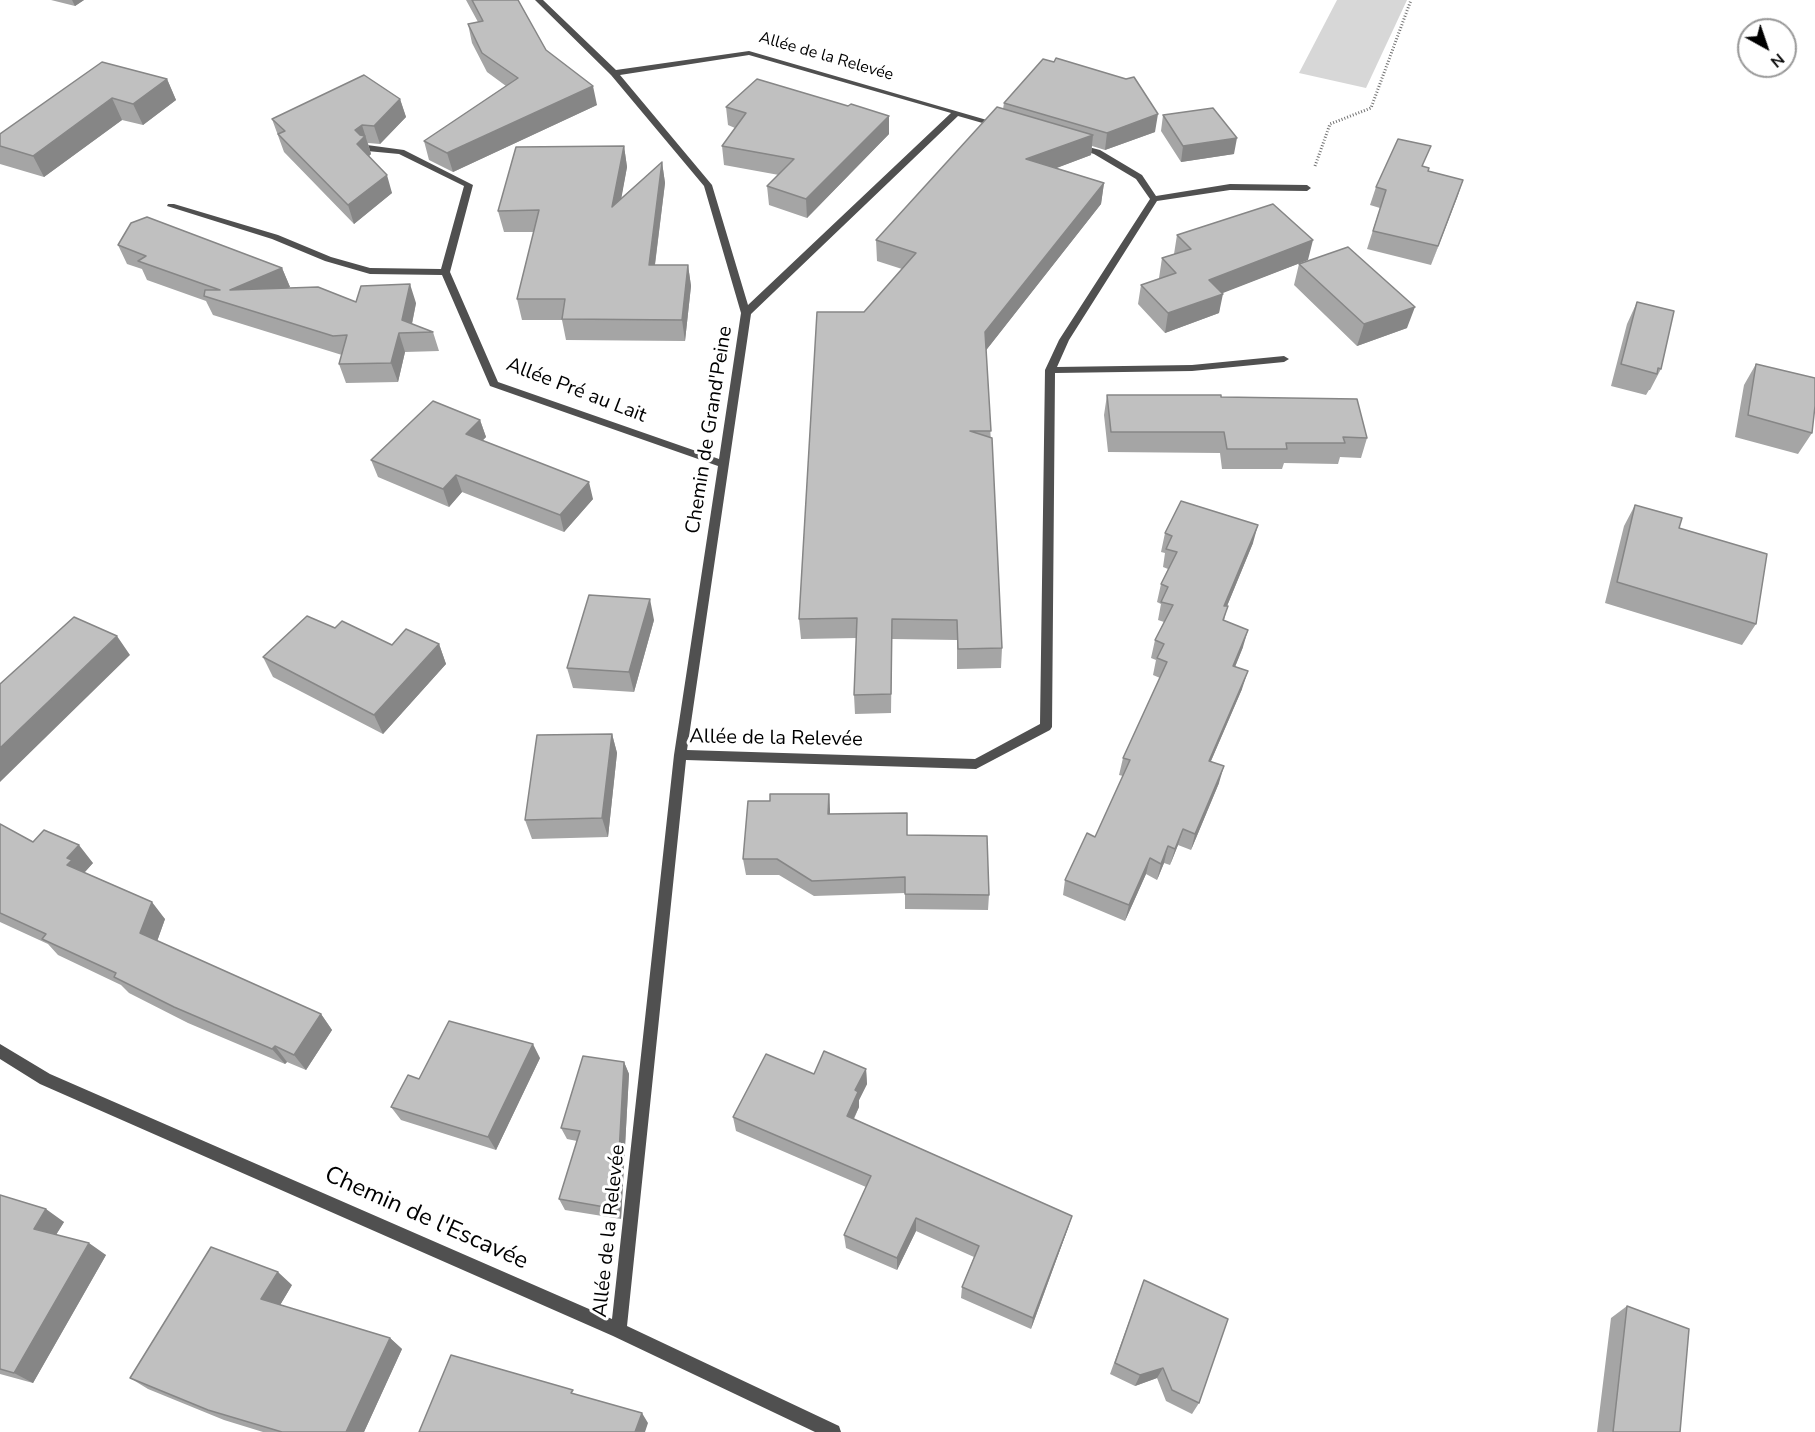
<!DOCTYPE html>
<html>
<head>
<meta charset="utf-8">
<style>
	body { margin:0 }
	#map { position:relative; width:1815px; height:1432px; overflow:hidden; background:#fff; font-family:"Nunito Sans",sans-serif }
	canvas { display:block }
	.north { position:absolute; left:1737px; top:18px; width:60px; height:60px; box-sizing:border-box; background:#fff; border:2px solid #999; border-radius:50%; rotate:140deg; font-size:16px; font-weight:700; line-height:24px; text-align:center; color:#000 }
	.north::after { content:''; display:block; margin:auto; width:21px; height:27px; background:#000; clip-path:polygon(50% 0,100% 100%,50% 72%,0 100%) }
</style>
</head>
<body>
<div id="map">
<canvas width="1815" height="1432"></canvas>
<div class="north">N</div>
</div>
<script>
const c = document.querySelector('canvas').getContext('2d');
c.lineJoin = 'round';
function fillPath(path, color) {
  c.fillStyle = color;
  c.fill(path, 'evenodd');
}
function strokePath(path, color, width, dash) {
  c.strokeStyle = color;
  c.lineWidth = width;
  c.lineCap = dash ? 'butt' : 'round';
  c.setLineDash(dash || []);
  c.stroke(path);
}
function label(font, color, halo, rows, align = 'center') {
  c.font = font + ' "Nunito Sans",sans-serif';
  c.lineWidth = 6;
  c.setLineDash([]);
  c.textBaseline = 'middle';
  c.strokeStyle = halo;
  c.fillStyle = color;
  for (const [text, x, y, turn = 0] of rows) {
    c.save();
    c.translate(x, y);
    c.rotate((+turn || 0) * Math.PI / 180);
    c.textAlign = isNaN(turn) ? turn : align;
    if (halo) c.strokeText(text, 0, 0);
    c.fillText(text, 0, 0);
    c.restore();
  }
}
fillPath(new Path2D(`
	M1337,0H1407L1366,88L1299,73Z`), '#d7d7d7');
strokePath(new Path2D(`
	M1315,166L1330,124L1371,108L1411,0`), '#727272', 3, [1, 2]);
fillPath(new Path2D(`
	M535,0H543L616,70L749,51L1004,125L1000,128L958,116L751,314L687,750L975,759L1040,724L1045,370L1059,340L1150,199L1136,179L1094,154L1073,147L1077,144L1100,150L1142,175L1156,196L1230,184L1307,185L1311,188L1307,191L1230,190L1157,201L1069,340L1057,367L1192,365L1284,356L1289,359L1284,362L1192,371L1055,373L1052,727L1050,730L976,769L686,760L627,1326L839,1426L841,1432H815L613,1336L40,1084L0,1059V1044L50,1074L612,1319L674,755L718,466L490,386L442,275L370,274L325,261L272,239L167,206L168,204H174L278,235L331,257L370,268L441,269L464,186L399,154L367,151L363,148L367,145L404,150L473,185L450,272L498,382L719,459L741,313L704,186L611,75ZM749,55L951,113L748,305L712,185L620,75Z`), '#505050');
fillPath(new Path2D(`
	M51,0H84L75,6Z
	M466,0H518L546,50L597,105L453,172L429,160L424,141L506,86L487,72L472,43L468,24L478,22Z
	M167,79L176,100L143,125L122,120L44,177L0,164V134Z
	M400,99L406,117L380,144L368,143L371,154L369,156L392,193L354,224L284,152L272,119Z
	M1004,103L1155,132L1105,150L1092,146L1091,155L1056,168L1104,183L1101,204L986,350L1002,648L1001,668L957,669V640L892,639L891,713L855,714L854,695L857,638L801,639L799,619L864,312L902,269L877,261L876,240L1003,109Z
	M726,107L889,134L807,218L769,205L767,186L779,175L724,165L722,146L735,128L728,125Z
	M1163,115L1234,154L1181,162L1161,131Z
	M624,146L627,167L621,198L662,162L665,183L655,265H688L691,286L685,341L566,340L562,320H522L517,299L534,232H504L498,211Z
	M1424,167L1428,171L1463,180L1431,265L1367,249L1380,208L1370,205L1376,187Z
	M1177,235L1308,260L1221,293L1219,313L1165,333L1138,304L1141,285L1160,279L1159,278L1162,258L1174,254Z
	M118,245L282,268L290,287L288,288L356,302L416,303L412,324L433,332L439,351L405,352L398,382L346,383L339,364L342,355L213,315L206,301L147,280L142,269L127,264Z
	M1299,264L1407,328L1357,346L1294,285Z
	M1637,302L1661,369L1650,390H1649L1646,395L1611,386L1627,324Z
	M1756,364L1812,433L1798,454L1735,437L1744,385Z
	M1107,395L1221,397L1367,438L1361,458L1340,457L1338,464L1284,463L1282,469H1222L1220,453L1108,452L1104,415Z
	M480,420L486,437L482,441L593,499L564,532L462,492L449,507L378,477L371,460Z
	M1635,505L1679,528L1756,624L1742,645L1605,603L1624,526Z
	M1165,533L1253,543L1227,606L1224,621L1243,647L1235,667L1242,689L1211,761L1219,783L1191,850L1178,845L1170,865L1164,863L1157,880L1146,874L1125,921L1063,895L1065,880L1095,837L1123,776L1119,775L1123,758L1160,678L1153,675L1156,660L1151,658L1155,640L1164,622L1158,620L1161,604L1157,602L1161,584L1168,569L1163,567L1165,553L1161,552Z
	M654,620L634,692L573,688L567,668Z
	M335,628L392,645L439,644L446,664L383,734L273,677L263,657Z
	M612,734L617,753L608,837L532,839L525,820Z
	M829,794L830,814L907,835L989,895L988,910L905,909V893L814,896L779,875H746L743,859L770,801Z
	M0,824L33,842L93,863L84,873L165,919L157,941L321,1014L332,1030L306,1070L287,1062L285,1064L188,1023L129,993L121,985L58,955L48,944L0,922Z
	M540,1058L496,1150L401,1120L391,1107L419,1079Z
	M624,1062L629,1074L621,1219L565,1210L559,1199L577,1141L567,1139L561,1128Z
	M866,1069L867,1084L859,1100V1107L854,1119L1072,1216L1068,1228L1031,1329L961,1298L962,1287L974,1257L916,1231L897,1270L846,1248L844,1235L866,1187L736,1131L733,1117L814,1074Z
	M0,1195L64,1222L56,1235L106,1255L33,1383L0,1374Z
	M1144,1280L1199,1403L1192,1414L1166,1401L1157,1378L1135,1386L1110,1374Z
	M292,1285L280,1305L390,1338L402,1349L364,1432H263L224,1420L148,1389L130,1378Z
	M1627,1306L1680,1432H1597L1611,1318Z`), '#a5a5a5');
fillPath(new Path2D(`
	M72,0H84L75,6Z
	M167,79L176,100L143,125L133,104Z
	M593,86L597,105L453,172L447,153Z
	M112,98L122,120L44,177L33,156Z
	M400,99L406,117L380,144L374,126Z
	M1158,114L1155,132L1105,150L1107,133Z
	M889,116V134L807,218L806,199Z
	M362,125L371,154L363,162L357,144L355,130Z
	M1093,135L1091,155L1025,180L1026,159Z
	M1237,138L1234,154L1181,162L1183,146Z
	M624,146L627,167L616,228L612,207Z
	M662,162L665,183L652,287L649,265Z
	M387,175L392,193L354,224L348,205Z
	M1463,180L1457,198L1431,265L1438,246Z
	M1104,183L1101,204L984,353L985,332Z
	M1313,240L1308,260L1205,300L1209,280Z
	M688,265L691,286L685,341L682,320Z
	M282,268L290,287L241,307L230,290Z
	M410,284L416,303L410,333L402,320Z
	M1223,294L1219,313L1165,333L1168,313Z
	M1415,307L1407,328L1357,346L1364,324Z
	M399,333L405,352L398,382L391,363Z
	M480,420L486,437L471,452L466,434Z
	M456,475L462,492L449,507L443,489Z
	M589,482L593,499L564,532L560,515Z
	M1258,525L1253,543L1220,623L1224,606Z
	M650,599L654,620L634,692L629,672Z
	M1248,630L1243,647L1228,684L1233,666Z
	M117,636L130,655L0,782V748Z
	M439,644L446,664L383,734L374,715Z
	M1248,671L1242,689L1204,777L1209,761Z
	M612,734L617,753L608,837L602,818Z
	M1224,766L1219,783L1191,850L1195,834Z
	M829,794L830,810L829,830L828,814Z
	M1183,829L1178,845L1170,865L1175,849Z
	M79,845L93,863L83,874L67,865V858Z
	M1168,846L1164,863L1157,880L1161,864Z
	M1150,858L1146,874L1125,921L1129,905Z
	M152,902L165,919L154,950L140,933Z
	M321,1014L332,1030L306,1070L294,1055Z
	M533,1044L540,1058L496,1150L488,1137Z
	M275,1046L287,1062L285,1064L272,1049Z
	M624,1062L629,1074L621,1219L616,1209Z
	M866,1069L867,1084L859,1100V1107L848,1130L847,1116L855,1090Z
	M46,1209L64,1222L52,1241L34,1229Z
	M1072,1216L1068,1228L1031,1329L1033,1318Z
	M916,1218V1231L897,1270V1258Z
	M89,1243L106,1255L33,1383L14,1373Z
	M278,1272L292,1285L276,1312L261,1299Z
	M390,1338L402,1349L364,1432H346Z
	M1163,1368L1157,1378L1135,1386L1140,1375Z
	M642,1413L648,1423L645,1432H635Z`), '#868686');
const building = new Path2D(`
	M472,0H518L546,50L593,86L447,153L424,141L518,78L482,53L468,24L483,21Z
	M1056,58L1126,79L1134,77L1158,114L1107,133L1004,103L1043,59L1054,62Z
	M102,62L167,79L133,104L112,98L33,156L0,146V134Z
	M364,75L400,99L374,126L362,125L355,130L360,135L365,136L357,144L387,175L348,205L278,134L285,131L272,119Z
	M757,79L848,106L851,104L889,116L806,199L767,186L794,159L722,146L746,113L726,107Z
	M997,107L1093,135L1026,159L1104,183L985,332L991,431H970L992,438L1002,648L958,649L957,620L892,619L891,694L854,695L857,618L799,619L817,312H864L916,253L876,240Z
	M1213,108L1237,138L1183,146L1163,115Z
	M1398,139L1431,146L1422,166L1429,168L1428,171L1463,180L1438,246L1373,231L1386,190L1376,187Z
	M624,146L612,207L662,162L649,265H688L682,320L562,319L565,299H517L539,210L498,211L516,147Z
	M1273,204L1313,240L1209,280L1223,294L1168,313L1141,285L1176,273L1162,258L1191,249L1177,235Z
	M147,217L282,268L230,290L318,287L356,302L361,286L410,284L402,320L433,332L399,333L391,363L339,364L347,335L333,336L204,296L205,290H220L138,261L146,256L118,245L131,223Z
	M1348,247L1415,307L1364,324L1299,264Z
	M1637,302L1674,311L1661,369L1658,368L1657,374L1621,364Z
	M1756,364L1815,378V406L1812,433L1748,415Z
	M1107,395H1221V397L1357,399L1367,438L1343,437L1345,443H1286L1287,449H1227L1224,432H1111Z
	M433,401L480,420L466,434L589,482L560,515L456,475L443,489L371,460Z
	M1181,501L1258,525L1224,606H1228L1223,620L1248,630L1233,666L1248,671L1209,761L1224,766L1195,834L1183,829L1175,849L1168,846L1161,864L1150,858L1129,905L1065,880L1087,833L1095,837L1130,760L1123,758L1167,662L1157,658L1164,644L1155,640L1173,605L1161,602L1168,587L1161,584L1177,552L1166,549L1172,536L1165,533Z
	M1635,505L1682,518L1679,528L1767,554L1756,624L1617,582Z
	M589,595L650,599L629,672L567,668Z
	M307,616L335,628L342,621L392,645L406,629L439,644L374,715L263,657Z
	M74,617L117,636L0,748V684Z
	M612,734L602,818L525,820L537,735Z
	M770,794H829L828,814L907,813V835L987,836L989,895L905,894V877L812,881L777,859H743L748,801H770Z
	M0,824L33,842L44,830L79,845L67,858L72,860L67,865L152,902L140,933L321,1014L294,1055L275,1046L272,1049L174,1007L114,977L116,973L42,939L46,934L0,913Z
	M449,1021L533,1044L488,1137L391,1107L408,1075L419,1079Z
	M824,1051L866,1069L855,1090L858,1092L847,1116L1072,1216L1033,1318L962,1287L979,1246L916,1218L897,1258L844,1235L871,1176L733,1117L766,1054L814,1074Z
	M583,1056L624,1062L616,1209L559,1199L580,1131L561,1128Z
	M0,1195L46,1209L34,1229L89,1243L14,1373L0,1369Z
	M211,1247L278,1272L261,1299L390,1338L346,1432H282L208,1410L130,1378Z
	M1144,1280L1228,1319L1199,1403L1172,1390L1163,1368L1140,1375L1115,1363Z
	M1627,1306L1689,1329L1680,1432H1613Z
	M451,1355L573,1390L571,1393L642,1413L635,1432H419Z`);
fillPath(building, '#c0c0c0');
strokePath(building, '#868686', 1.5);
label('16px', '#000', '#fff', [
	["Allée de la Relevée",826,57,16]
]);
label('20px', '#000', '#fff', [
	["Allée Pré au Lait",576,391,21],
	["Chemin de Grand'Peine",710,430,-81],
	["Allée de la Relevée",776,739,1],
	["Allée de la Relevée",610,1231,-84]
]);
label('24px', '#000', '#fff', [
	["Chemin de l'Escavée",426,1219,24]
]);
</script>
</body>
</html>
